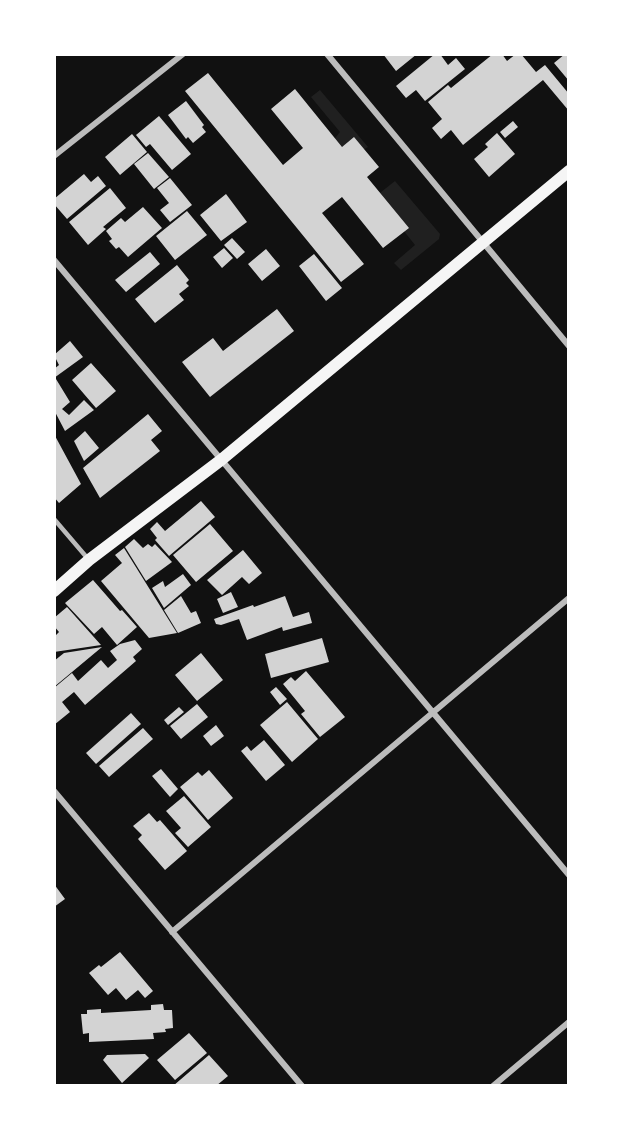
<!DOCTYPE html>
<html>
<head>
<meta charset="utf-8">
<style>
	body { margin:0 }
	#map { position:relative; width:623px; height:1140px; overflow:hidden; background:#111; font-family:"Nunito Sans",sans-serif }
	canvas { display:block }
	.frame { position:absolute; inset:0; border:56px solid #fff; pointer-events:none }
</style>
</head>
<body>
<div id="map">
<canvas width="623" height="1140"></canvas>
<div class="frame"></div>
</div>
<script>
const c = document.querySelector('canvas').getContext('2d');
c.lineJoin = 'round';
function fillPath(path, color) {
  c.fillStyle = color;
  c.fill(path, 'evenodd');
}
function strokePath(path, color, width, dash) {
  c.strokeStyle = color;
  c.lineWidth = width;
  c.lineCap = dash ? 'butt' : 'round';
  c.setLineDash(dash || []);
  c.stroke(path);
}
fillPath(new Path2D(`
	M320,90L368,147L347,160L332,142L340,132L311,97Z
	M395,181L440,234L439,239L401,270L394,263L415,245L376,196Z`), '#202020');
fillPath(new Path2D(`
	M383,54H417L396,71Z
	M435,54H440L448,65L456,58L465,69L425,101L416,90L406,98L396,86Z
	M493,54H502L507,61L516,54H521L536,72L545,65L569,94V111L543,80L463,145L451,130L441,139L432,128L442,119L428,102L448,85L451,88Z
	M565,54H569V81L554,63Z
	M208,73L283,165L303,148L271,109L295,89L342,147L354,137L379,167L367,177L409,228L383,248L342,197L322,213L364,264L341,282L185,91Z
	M186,101L204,125L202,127L206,132L193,143L188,137L186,139L168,115Z
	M159,116L191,154L172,170L150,144L146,147L136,135Z
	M513,121L518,127L505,138L500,132Z
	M497,133L515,154L489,177L474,159L488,147L485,144Z
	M132,134L147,152L120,175L105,157Z
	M148,153L169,177L154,189L134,164Z
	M84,174L91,182L98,176L106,186L67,219L54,204V199Z
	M170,178L192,205L170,222L160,210L169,203L157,188Z
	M110,188L126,208L103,227L106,229L88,245L69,222Z
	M226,194L247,222L221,241L200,215Z
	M143,207L162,228L128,257L119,247L116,249L109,241L112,239L106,231L121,218L125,222Z
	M187,211L207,235L175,260L156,236Z
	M232,238L245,252L237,259L224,245Z
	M224,248L233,258L222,268L213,257Z
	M266,249L280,266L262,281L248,264Z
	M150,252L160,264L126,292L115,280Z
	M314,254L342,288L326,301L299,266Z
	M177,265L189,280L186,283L189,286L179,294L184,300L155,323L135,299Z
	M277,309L294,331L210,397L182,362L213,338L223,351Z
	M70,341L83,357L54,378V369L59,365L54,355Z
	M91,363L116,391L96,408L72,380Z
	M56,379L70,402L62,409L69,415L84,400L94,410L65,431L54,410V381Z
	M148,414L162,431L151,440L160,451L100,498L83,468Z
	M85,431L99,448L84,461L74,441Z
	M54,434L81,484L59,503L54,497Z
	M201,501L215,517L169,556L155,540L157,538L150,529L157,522L165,531Z
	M210,524L233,551L196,582L173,555Z
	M134,539L143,548L148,544L152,547L155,544L172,562L146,581L125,547Z
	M124,548L177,633L149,638L101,581L122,563L115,555Z
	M243,550L262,573L249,584L242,577L222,595L207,580Z
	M183,574L191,585L164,608L152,588L163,581L165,587Z
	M93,580L120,611L122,610L137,627L117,645L102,627L94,634L65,603Z
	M231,592L238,607L223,613L217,599Z
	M181,596L191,613L196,611L201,623L178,633L164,610Z
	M285,596L293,617L309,612L312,623L283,631L282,627L247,640L239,619L221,625L216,624L214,619L253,605L254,607Z
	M67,607L101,645L54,652V637L59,632L54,626V618Z
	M322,638L329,662L271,678L265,654Z
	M135,640L142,649L133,657L136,661L85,705L74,692L62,702L70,712L54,725V688L72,673L78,681L101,660L108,668L117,660L110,651L120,644Z
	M102,647L54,687V661L64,653Z
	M201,653L223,680L197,701L175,675Z
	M306,671L345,717L320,737L301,714L305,711L283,684L291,677L295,681Z
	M276,687L287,699L280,705L270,692Z
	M287,702L318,739L292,762L260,725Z
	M197,704L208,717L181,739L170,726Z
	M179,707L184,712L168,725L164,720Z
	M131,713L141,724L96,764L86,753Z
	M216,725L224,736L211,746L203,736Z
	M143,728L153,739L109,777L99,766Z
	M264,740L285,765L266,781L241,751L247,746L251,751Z
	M161,769L178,789L170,797L152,776Z
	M209,770L233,798L208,820L180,787L198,772L202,776Z
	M184,796L211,827L188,847L175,833L181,828L166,811Z
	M149,813L157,822L160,820L187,851L165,870L138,839L142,835L133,826Z
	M54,884L65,899L54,907Z
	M120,952L153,991L145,998L138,990L126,1000L116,988L108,995L89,973L99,965L101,967Z
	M163,1004L164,1010H172L173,1028L165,1029L166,1032L153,1033L154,1039L89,1042V1033L83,1034L81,1014H87V1010L101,1009V1013L151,1010V1005Z
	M189,1033L207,1053L175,1080L157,1060Z
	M145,1054L149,1058L122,1083L103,1060L107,1055Z
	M209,1055L228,1076L216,1086H173Z`), '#d3d3d3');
strokePath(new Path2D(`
	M54,519L89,560`), '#bcbcbc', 4.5);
strokePath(new Path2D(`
	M327,54L569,346
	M54,156L183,54
	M54,260L569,875
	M54,791L302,1086
	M172,932L569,598
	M493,1086L569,1022`), '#bcbcbc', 6);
strokePath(new Path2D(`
	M54,591L89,560L221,460L569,171`), '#f5f5f5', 12);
</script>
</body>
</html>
